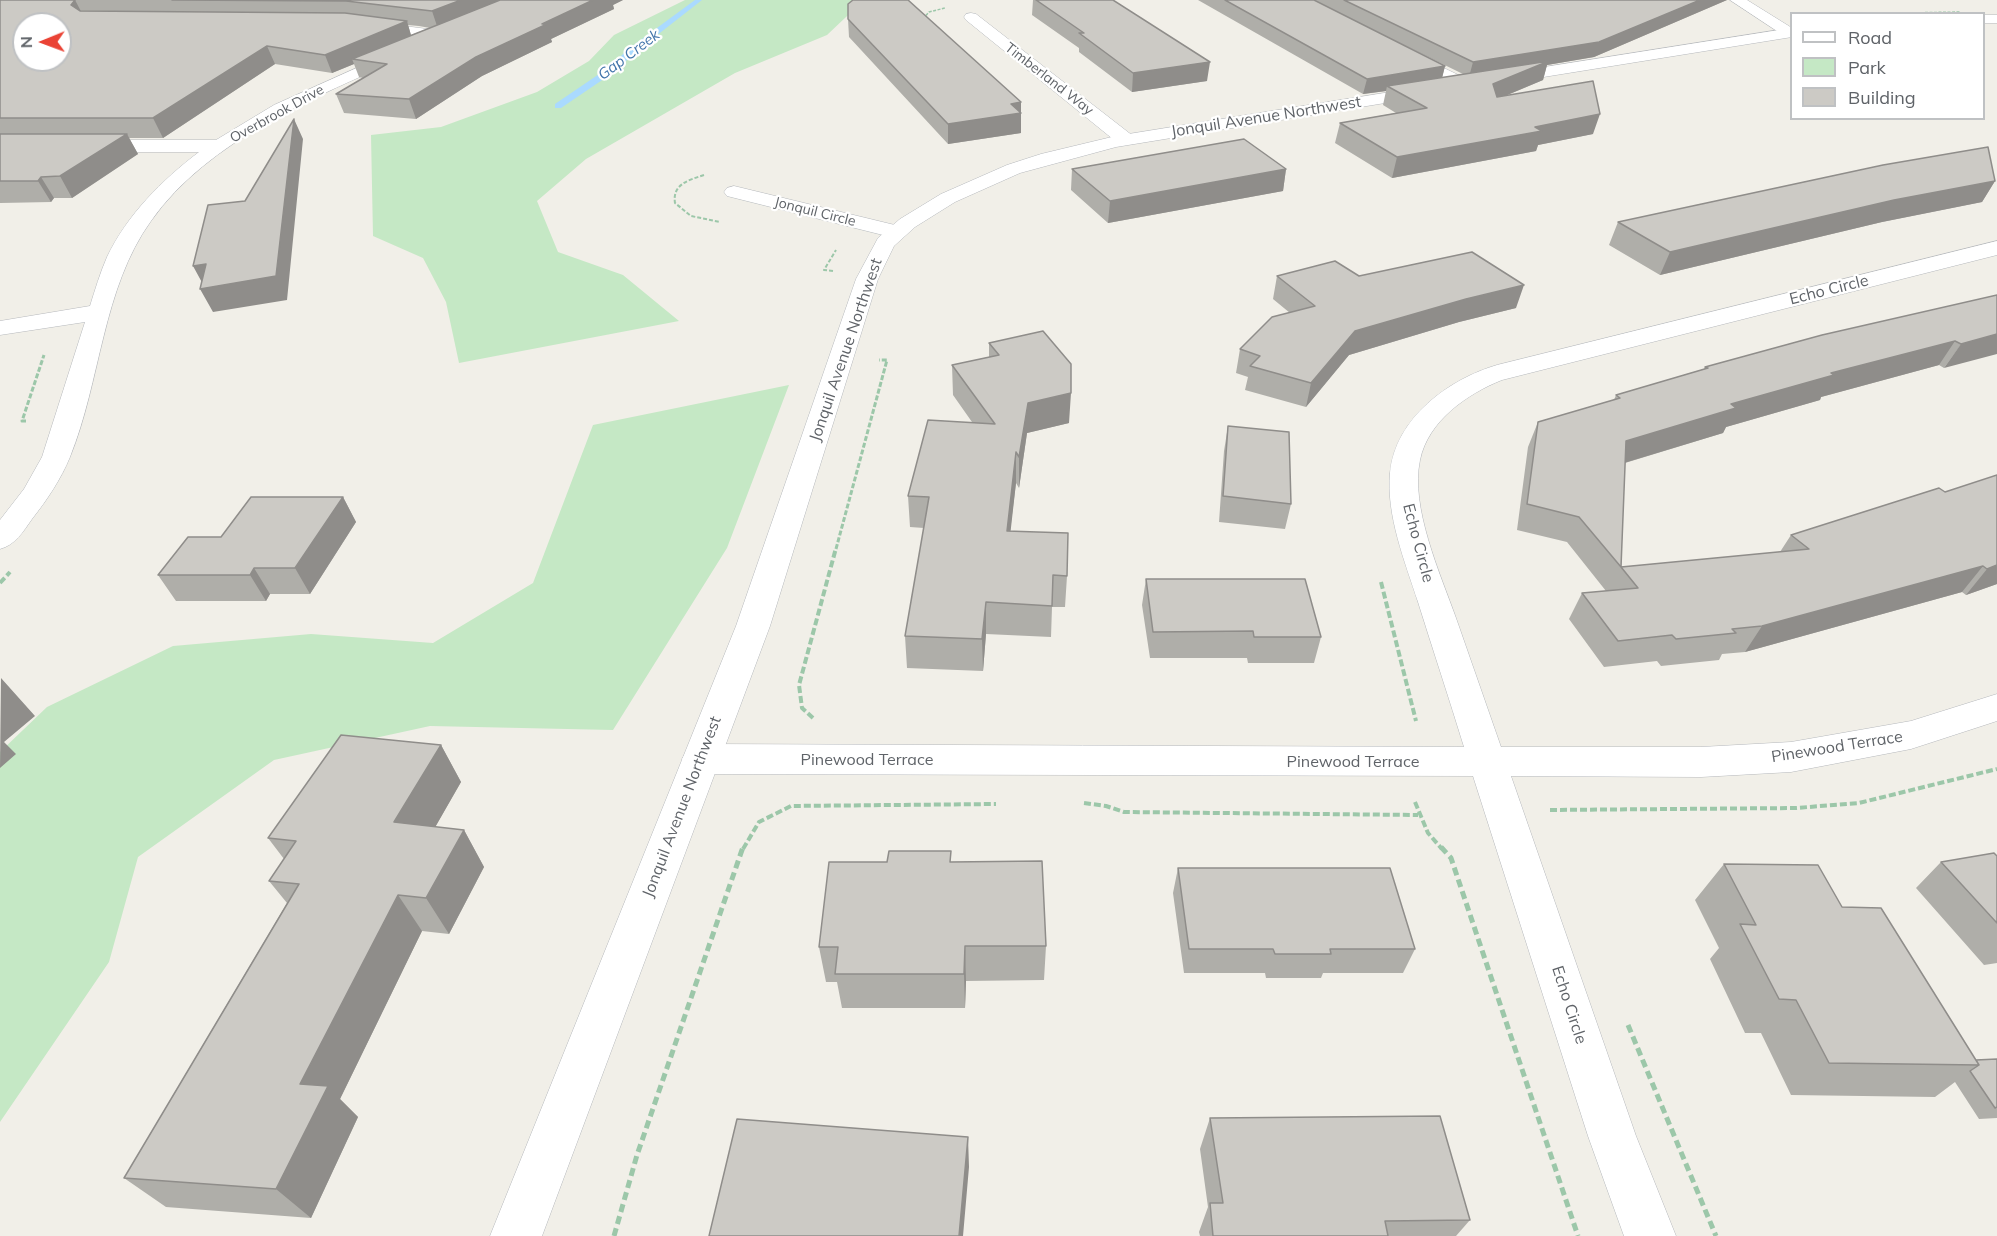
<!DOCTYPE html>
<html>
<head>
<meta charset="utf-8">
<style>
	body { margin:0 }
	#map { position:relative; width:1997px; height:1236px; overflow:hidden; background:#f1efe8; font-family:Mulish,sans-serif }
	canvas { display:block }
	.legend { position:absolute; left:1790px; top:12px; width:195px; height:108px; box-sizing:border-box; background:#fff; border:2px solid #bfc1c3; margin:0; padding:8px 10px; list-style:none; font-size:18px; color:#5f6368 }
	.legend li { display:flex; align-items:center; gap:12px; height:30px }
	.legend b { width:30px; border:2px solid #bfc1c3 }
	.north { position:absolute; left:12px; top:12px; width:60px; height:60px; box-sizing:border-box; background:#fff; border:2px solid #bfc1c3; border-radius:50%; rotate:269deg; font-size:16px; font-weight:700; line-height:24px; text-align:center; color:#5f6368 }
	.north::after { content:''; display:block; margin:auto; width:21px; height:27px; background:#ea4335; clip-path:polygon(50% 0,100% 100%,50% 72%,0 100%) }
</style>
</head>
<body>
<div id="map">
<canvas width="1997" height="1236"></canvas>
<ul class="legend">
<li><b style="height:8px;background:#fff"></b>Road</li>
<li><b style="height:16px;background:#c5e8c5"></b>Park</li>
<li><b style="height:16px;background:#cccac5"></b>Building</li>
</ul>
<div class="north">N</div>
</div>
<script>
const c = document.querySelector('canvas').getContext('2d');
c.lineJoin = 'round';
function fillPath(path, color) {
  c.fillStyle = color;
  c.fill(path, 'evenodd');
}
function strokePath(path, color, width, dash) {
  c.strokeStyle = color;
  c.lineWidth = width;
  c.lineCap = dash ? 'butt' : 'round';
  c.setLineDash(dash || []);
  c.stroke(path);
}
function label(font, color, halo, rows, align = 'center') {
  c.font = font + ' Mulish,sans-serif';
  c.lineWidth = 4.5;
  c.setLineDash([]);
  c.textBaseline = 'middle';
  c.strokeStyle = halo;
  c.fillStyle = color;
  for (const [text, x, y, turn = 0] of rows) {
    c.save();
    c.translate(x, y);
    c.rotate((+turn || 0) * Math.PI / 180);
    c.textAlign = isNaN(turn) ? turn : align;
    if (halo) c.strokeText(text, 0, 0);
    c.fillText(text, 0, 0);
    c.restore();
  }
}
fillPath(new Path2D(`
	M685,0H864L827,35L735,73L586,159L537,201L558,252L623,275L679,321L459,363L446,302L423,258L373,236L371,135L441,127L537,92L589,61L614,35Z
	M789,385L727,548L613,730L430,726L274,760L138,857L109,962L0,1122V752L47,707L173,646L311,634L433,643L533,583L593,425Z`), '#c5e8c5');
fillPath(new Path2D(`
	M695,0H702L633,54L617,70L561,108H555V104L611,66L627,50Z`), '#aadaff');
const minor = new Path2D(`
	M1730,0H1747L1792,28V36L1783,35Z
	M971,13L976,14L1133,136L1135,140L1133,144H1119L966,20L964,17L966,14Z
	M365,21L443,31L451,36L443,41L360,28L358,25L360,22Z
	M1402,48L1471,81L1473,85L1471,89H1459L1396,56L1394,53Z
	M399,49L407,54L405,57C317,96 208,140 151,221C102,289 101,381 70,457C61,479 47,500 32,519C23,532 15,545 0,549V520L24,489L42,457L85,322L0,335V321L90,306C95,290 100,273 107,257C127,215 162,180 199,152H0V140H216L274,105Z
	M734,186L903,227L906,232L903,237L895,238L727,196L724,192L727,188Z
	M1997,241V255L1502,380C1467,394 1428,421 1420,460C1410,507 1440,573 1456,618C1471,661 1486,704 1501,747H1701L1791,742L1911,721L1997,694V721L1911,749L1791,772L1701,777L1511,776L1636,1136L1676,1236H1624L1588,1136L1473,776L701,774L688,769L682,759L688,749L701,744L1464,747C1449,698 1433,650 1418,602C1405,562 1386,515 1390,473C1395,418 1449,379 1497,365Z`);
const tertiary = new Path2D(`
	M1984,15H1997V23H1984Z
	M1792,28V37L1500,84L1492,79L1500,74Z
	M1428,86L1434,87L1436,91L1434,95L1116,147L1020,173L955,202L915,227L894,246L878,279L770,626L542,1236H490L736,626L856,279L878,238L900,219L941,194L1007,165L1041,154L1116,136Z`);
strokePath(minor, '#b5b8bc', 1);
strokePath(tertiary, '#b5b8bc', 1);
strokePath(new Path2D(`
	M1844,14L1960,12
	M923,19L929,12L945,8`), '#9cc7a9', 1.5, [3, 1.5]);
strokePath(new Path2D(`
	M704,175C689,180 672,184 675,203L691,216L720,222
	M833,271L824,270L836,250`), '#9cc7a9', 2, [4, 2]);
strokePath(new Path2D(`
	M26,421H22L44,355
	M836,549L887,360H879`), '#9cc7a9', 3, [5, 2]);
strokePath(new Path2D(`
	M1381,582L1416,721
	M0,583L10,572
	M813,718L802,708L799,685L836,548
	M1415,802L1428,833L1442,849
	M1084,803L1106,806L1124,812L1418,815
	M1550,810L1796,808L1859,803L1997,769
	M743,849L759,822L791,806L996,804`), '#9cc7a9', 4, [7, 3]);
strokePath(new Path2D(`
	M1441,847L1451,858L1578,1236
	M1628,1025L1716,1236
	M614,1236L637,1155L743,847`), '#9cc7a9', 5, [8, 4.5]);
fillPath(minor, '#fff');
fillPath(tertiary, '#fff');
fillPath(new Path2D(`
	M0,0H623L613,5L614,9L551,39L552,42L482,76L416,119L344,113L336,94L363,78L359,77L354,64L332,73L275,64L163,138H129L138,154L72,198H54L51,202L0,203ZM408,25L419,26L430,28L411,35Z
	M1033,0H1113L1207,81L1132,92L1079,52V48L1032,15Z
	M1198,0H1727L1594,57L1547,65L1543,80L1505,96L1593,134L1538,145L1536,151L1392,178L1335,143L1340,123L1396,113L1383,105L1386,91L1363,94ZM1379,33L1463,74L1442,78L1445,66Z
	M848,19L1021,102V133L948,144L849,37Z
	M1072,169H1286L1283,191L1108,223L1071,190Z
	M1995,181L1982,202L1882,222L1660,275L1609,245L1618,222Z
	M1277,276H1359L1516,308L1459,322L1349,355L1306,407L1245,390L1248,377L1236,373L1240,349L1290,313L1273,299Z
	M1997,295L1944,368L1939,365L1821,397L1820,400L1726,427L1723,433L1625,463L1621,567L1609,590L1621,567L1780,552L1791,535L1939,488L1997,584L1966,595L1962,592L1745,652L1722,654L1719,660L1661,666L1657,661L1604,667L1569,619L1582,593L1606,591L1567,542L1517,530L1528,447L1538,422L1614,400L1616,395L1704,369L1705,367Z
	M989,343L1069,423L1027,433L1019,488L1016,483L1010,531L1067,576L1065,607H1052L1051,637L986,634L983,671L907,668L905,636L924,528L910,527L908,496L972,422L953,395L952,365L989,357Z
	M1228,426L1291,504L1285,529L1219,522L1224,451Z
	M343,497L356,522L310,594H270L266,601H176L158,575Z
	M1146,579L1321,637L1314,663H1248L1247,658H1150L1142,605Z
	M441,745L461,782L435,827L464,830L484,867L449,934L422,931L340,1099L358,1117L311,1218L166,1207L124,1178L287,903L269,881L284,859L268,838Z
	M1997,856V963L1984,965L1916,888L1941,862Z
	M951,862L1046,946L1044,980L966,981L965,1008H842L837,982H826L819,947Z
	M1724,864L1842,907L1976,1060L1997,1059V1118L1979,1119L1955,1082L1935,1097L1791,1095L1761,1033H1745L1710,959L1719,948L1695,900Z
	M1178,868L1415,949L1403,973H1323L1321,978H1266L1265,973H1184L1173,893Z
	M1210,1118L1470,1220L1456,1236H1200L1199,1232L1208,1207L1200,1149Z`), '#afaea9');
fillPath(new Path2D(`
	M75,0L84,17L71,5Z
	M461,0H509L438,29L432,11Z
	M593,0H623L613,5L614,9L551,39L552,42L482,76L416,119L409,99L476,57L542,24Z
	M1700,0H1727L1594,57L1547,65L1543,80L1488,103L1469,77L1473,62Z
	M407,21L412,39L352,59L354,64L332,73L325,55Z
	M267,46L275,64L163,138L153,118Z
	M1210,62L1207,81L1132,92L1133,73Z
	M1445,66L1441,82L1387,86L1386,91L1363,94L1367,79Z
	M1021,102V133L948,144V124L1011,104Z
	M1600,114L1593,134L1538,145L1536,151L1392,178L1397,157L1535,127Z
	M294,119L303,139L287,300L213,312L200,289L205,288L193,266L206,264L217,286Z
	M127,134L138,154L72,198L60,176Z
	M1286,169L1283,191L1108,223L1110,201Z
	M41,177L54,198L51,202L38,181Z
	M1995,181L1982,202L1882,222L1660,275L1670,252L1894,200Z
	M1524,285L1516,308L1459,322L1349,355L1306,407L1311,383L1355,331L1466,299Z
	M1997,334V354L1944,368L1961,344Z
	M1955,341L1939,365L1821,397L1820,400L1726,427L1723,433L1614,466L1626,441L1731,404L1831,373Z
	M1071,393L1069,423L1027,433L1019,488V457L1028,403Z
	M1016,452V483L1007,563V531Z
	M343,497L356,522L310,594L295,568Z
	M1997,565V584L1966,595L1987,569Z
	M1983,566L1962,592L1745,652L1762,626Z
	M254,568L270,594L266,601L250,575Z
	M986,602V634L983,671L982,639Z
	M1,678L35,716L4,742L16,754L0,768Z
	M441,745L461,782L417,859L394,822Z
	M464,830L484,867L449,934L426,898Z
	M398,895L422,931L340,1099L358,1117L311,1218L276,1189L300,1084Z
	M965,946L966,981L965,1008L964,974Z
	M968,1137L969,1167L963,1236H959Z`), '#8f8d8a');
const building = new Path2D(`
	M0,0H75L71,5L80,11L345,13L407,21L325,55L267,46L153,118H0ZM24,24H60V60H24Z
	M172,0H461L432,11L346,1Z
	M500,0H593L542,24H547L476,57L409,99L336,94L387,64L352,59Z
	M853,0H908L1021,102L1011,104L1021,113L948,124L848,19V4Z
	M1036,0H1113L1210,62L1133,73L1079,33H1084Z
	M1225,0H1314L1445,66L1367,79Z
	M1344,0H1700L1599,42L1473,62Z
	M1549,61L1493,84L1497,97L1593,81L1600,114L1535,127L1542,131L1397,157L1340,123L1427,108L1387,86Z
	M294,119L276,276L200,289L206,264L193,266L208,205L245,201Z
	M0,134H127L60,176L41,177L38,181H0Z
	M1244,139L1286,169L1110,201L1072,169Z
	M1988,147L1995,181L1894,200L1670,252L1618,222L1883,165Z
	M1472,252L1524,285L1466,299L1355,331L1311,383L1250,366L1260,356L1240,349L1272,317L1315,306L1277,276L1335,261L1359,276Z
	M1997,295V334L1961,344L1955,341L1831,373L1834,375L1731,404L1736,408L1626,441L1621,567L1579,517L1527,504L1538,422L1620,398L1616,395L1708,368L1705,367L1822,335Z
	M1043,331L1071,364V393L1028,403L1019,457L1016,452L1007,531L1068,533L1067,576L1053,575L1052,606L986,602L982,639L905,636L929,497L908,496L928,420L995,424L952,365L999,355L989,343Z
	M1228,426L1289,432L1291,504L1223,496Z
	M1997,475V565L1987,569L1983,566L1762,626L1732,629L1736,633L1676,639L1672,635L1618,641L1582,593L1638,588L1621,567L1809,549L1791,535L1939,488L1945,492Z
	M251,497H343L295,568H254L250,575H158L188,537H221Z
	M1146,579H1305L1321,637H1254L1253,631L1153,632Z
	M341,735L441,745L394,822L464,830L426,898L398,895L300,1084L328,1086L276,1189L124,1178L299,884L269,881L296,841L268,838Z
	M889,851H951L950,862L1042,861L1046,946H965L964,974H835L838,947H819L829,862H887Z
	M1994,853L1997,856V923L1941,862Z
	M1724,864L1818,865L1842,907L1881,908L1979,1065L1829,1063L1796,1000L1779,999L1740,924L1756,925Z
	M1178,868H1390L1415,949H1330L1331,954H1275L1273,949H1189Z
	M1997,1059V1107L1995,1108L1970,1071L1979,1065L1976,1060Z
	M1440,1116L1470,1220L1385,1221L1388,1236H1213L1210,1203H1223L1210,1118Z
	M737,1119L968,1137L959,1236H709Z`);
fillPath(building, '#cccac5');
strokePath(building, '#8f8d8a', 1.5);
label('14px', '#5f6368', '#fff', [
	["Timberland Way",1049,79,38],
	["Overbrook Drive",277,114,-29],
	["Jonquil Circle",815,212,14]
]);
label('italic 15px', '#4174aa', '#fff', [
	["Gap Creek",629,55,-37]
]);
label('16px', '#5f6368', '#fff', [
	["Jonquil Avenue Northwest",1266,117,-9],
	["Echo Circle",1829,290,-14],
	["Jonquil Avenue Northwest",846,350,-71],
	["Echo Circle",1418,543,75],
	["Pinewood Terrace",1837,747,-9],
	["Pinewood Terrace",867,760],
	["Pinewood Terrace",1353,762],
	["Jonquil Avenue Northwest",682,807,-69],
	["Echo Circle",1569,1005,72]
]);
</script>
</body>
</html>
